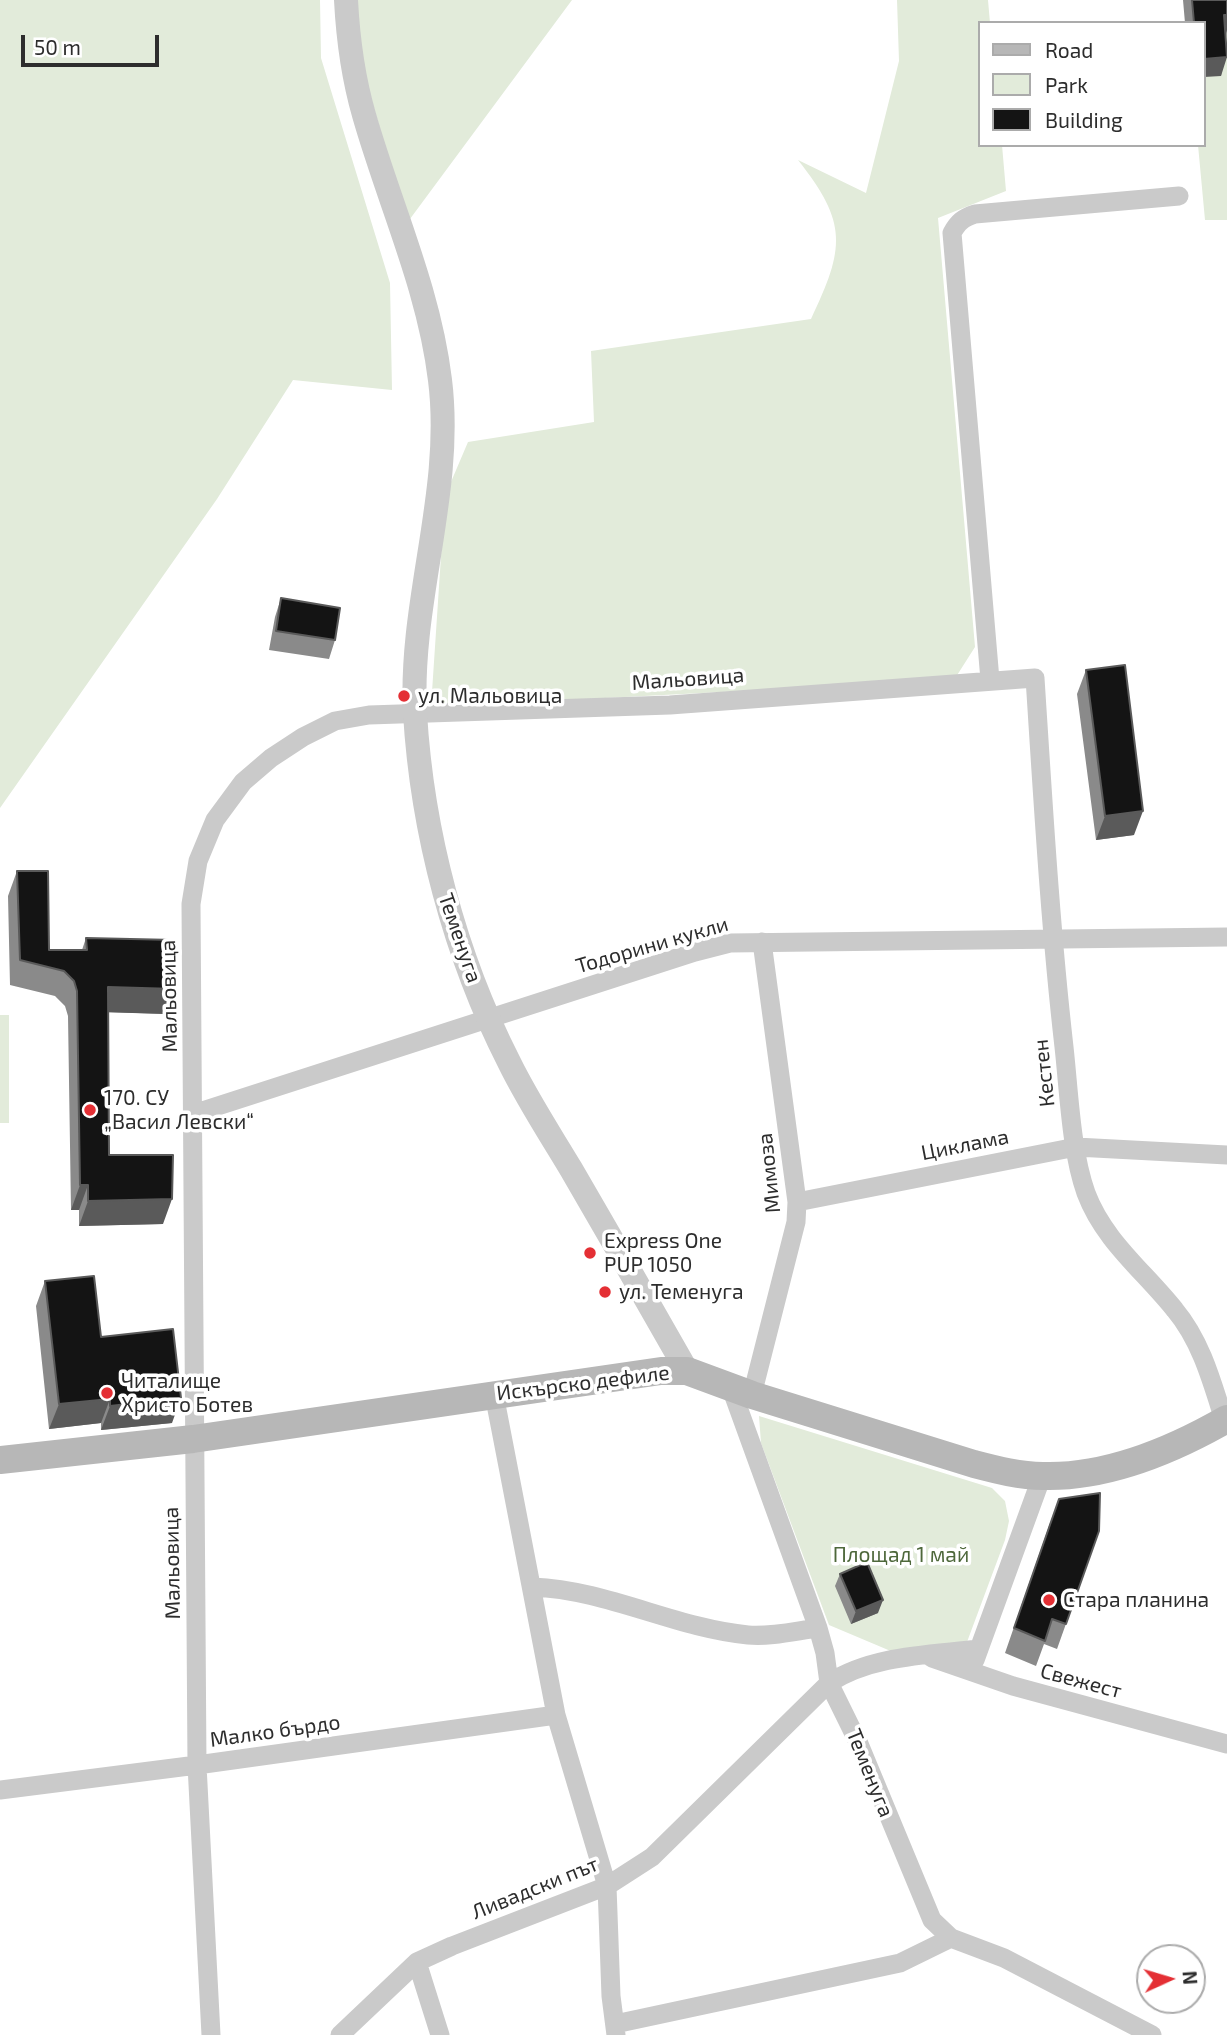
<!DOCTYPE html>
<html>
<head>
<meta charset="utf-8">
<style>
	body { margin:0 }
	#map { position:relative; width:1227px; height:2035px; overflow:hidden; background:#fff; font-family:"Exo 2",sans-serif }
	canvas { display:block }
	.legend { position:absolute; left:978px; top:21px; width:228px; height:126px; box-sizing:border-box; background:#fff; border:2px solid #ababab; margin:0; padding:9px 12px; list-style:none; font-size:21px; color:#2d2d2d }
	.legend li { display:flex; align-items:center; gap:14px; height:35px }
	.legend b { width:35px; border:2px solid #ababab }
	.north { position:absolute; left:1136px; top:1944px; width:70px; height:70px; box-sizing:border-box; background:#fff; border:2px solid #ababab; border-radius:50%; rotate:86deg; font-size:19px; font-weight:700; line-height:28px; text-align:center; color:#2d2d2d }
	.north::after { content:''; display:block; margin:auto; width:24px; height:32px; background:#e42f34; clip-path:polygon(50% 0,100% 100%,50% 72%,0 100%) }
	.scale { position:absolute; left:21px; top:35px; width:138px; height:32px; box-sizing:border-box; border:4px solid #2d2d2d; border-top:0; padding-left:9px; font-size:21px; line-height:24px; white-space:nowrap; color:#2d2d2d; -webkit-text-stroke:5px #fff; paint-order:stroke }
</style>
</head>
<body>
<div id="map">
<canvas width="1227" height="2035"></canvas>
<ul class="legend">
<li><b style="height:9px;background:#b7b7b7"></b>Road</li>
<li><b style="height:19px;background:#e2ebda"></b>Park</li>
<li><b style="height:19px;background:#141414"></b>Building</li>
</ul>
<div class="north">N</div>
<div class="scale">50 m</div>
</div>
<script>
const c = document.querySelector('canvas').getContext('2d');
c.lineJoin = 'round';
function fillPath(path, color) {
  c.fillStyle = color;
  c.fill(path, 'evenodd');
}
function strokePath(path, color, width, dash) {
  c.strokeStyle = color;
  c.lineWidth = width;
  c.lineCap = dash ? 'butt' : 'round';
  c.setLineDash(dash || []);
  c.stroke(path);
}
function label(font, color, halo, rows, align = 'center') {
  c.font = font + ' "Exo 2",sans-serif';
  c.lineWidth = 7;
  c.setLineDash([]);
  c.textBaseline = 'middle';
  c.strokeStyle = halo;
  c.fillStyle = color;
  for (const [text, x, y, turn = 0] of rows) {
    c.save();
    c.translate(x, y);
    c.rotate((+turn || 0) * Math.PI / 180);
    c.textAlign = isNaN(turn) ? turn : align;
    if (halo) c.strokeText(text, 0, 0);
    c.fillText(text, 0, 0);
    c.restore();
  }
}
fillPath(new Path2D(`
	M0,0H320L321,58L390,283L392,390L293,380L217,499L0,808Z
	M354,0H572L407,223L353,35Z
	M897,0H988L990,23H980V145H1002L1006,191L938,218L975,647L954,680L431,707L445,496L468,442L594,422L591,351L811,319C845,248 848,223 798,160L866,193L899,61Z
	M1227,0V220H1205L1198,145H1204V23Z
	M0,1015H9V1123H0Z
	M759,1416L992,1488L1005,1501L1009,1521L1005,1540L967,1642L893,1652L829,1625L761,1443Z`), '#e2ebda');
strokePath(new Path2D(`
	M990,680L952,233C958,222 963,218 975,214L1179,196
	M193,1114L695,952L730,943L1227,937
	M797,1202L1076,1147L1227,1155
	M731,1388L818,1628L825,1653L829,1683L859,1744L932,1920L951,1938L1004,1958L1152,2035
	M494,1394L556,1715L607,1886L611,1996L616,2035
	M752,1395L796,1222L797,1202L762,942
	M533,1587C607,1590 675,1628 748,1635C771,1637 795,1631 818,1628
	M932,1658L1013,1686L1227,1744
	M975,1660L1042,1476
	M0,1790L197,1765L556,1715
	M417,1962L440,2035
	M615,2024L900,1963L951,1938
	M211,2035L197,1765L191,904L198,861L215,820L243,782L271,758L303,737L335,721L369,715L670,705L1035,678C1043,801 1050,924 1064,1047C1069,1092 1071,1151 1086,1193C1104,1241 1144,1271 1175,1310C1201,1341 1212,1382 1224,1420
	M340,2035L417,1962L452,1946L607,1886L652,1857L829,1683C872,1655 929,1655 979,1649`), '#cacaca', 19);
strokePath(new Path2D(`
	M346,0C348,39 353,77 364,115C389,203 429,288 440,380C454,492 409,601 415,713C422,832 455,956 509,1062C527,1099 550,1134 571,1169C610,1236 649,1304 687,1371`), '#cacaca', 24);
strokePath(new Path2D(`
	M0,1460L193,1439L661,1371H687L752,1395L974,1464C997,1470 1020,1476 1043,1476C1107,1478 1173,1450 1227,1419`), '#b7b7b7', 28);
fillPath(new Path2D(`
	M1183,0H1227V30L1221,76L1204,23H1185Z
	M281,598L335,640L329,659L269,650L275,617Z
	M1086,670L1134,835L1096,840L1077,694Z
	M17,871L49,950H82L86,938L175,989L166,1014L108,1012L109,1155L163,1224L79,1226V1210H71L68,1016L65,1006L55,996L10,985L8,896Z
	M45,1281L101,1337L172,1423L101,1430V1423L49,1429L36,1306Z
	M1050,1523L1099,1531L1057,1649L1044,1644L1036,1666L1005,1653Z
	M840,1574L878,1613L851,1624L835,1586Z`), '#8a8a8a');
fillPath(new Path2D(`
	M1224,15H1227V30L1226,33Z
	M1227,57L1221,76L1204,77V59Z
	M1143,811L1134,835L1096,840L1105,816Z
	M108,987L175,989L166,1014L99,1012Z
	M80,1185H88L79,1210H71Z
	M172,1199L163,1224L79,1226L88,1201Z
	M181,1398L172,1423L101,1430L110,1406Z
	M110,1399L101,1423L49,1429L59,1404Z
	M883,1600L878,1613L851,1624L856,1611Z`), '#5a5a5a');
const building = new Path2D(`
	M1192,0H1227V15H1224L1227,57L1204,59V23H1194Z
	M281,598L340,608L335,640L276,631Z
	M1125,665L1143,811L1105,816L1086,670Z
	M17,871H48L49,950H87L86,938L175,940V989L108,987L109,1155H173L172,1199L88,1201V1185H80L77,991L74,981L64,971L20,960Z
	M94,1276L101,1337L173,1329L181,1398L110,1406V1399L59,1404L45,1281Z
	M1100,1493L1099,1531L1066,1624L1052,1619L1045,1641L1014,1628L1059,1499Z
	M867,1562L883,1600L856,1611L840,1574Z`);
fillPath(building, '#141414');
strokePath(building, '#5a5a5a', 2);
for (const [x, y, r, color] of [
	[404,696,7,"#e42f34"],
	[90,1110,7,"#e42f34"],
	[590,1253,7,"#e42f34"],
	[605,1292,7,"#e42f34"],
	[107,1393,7,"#e42f34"],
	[1049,1600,7,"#e42f34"]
]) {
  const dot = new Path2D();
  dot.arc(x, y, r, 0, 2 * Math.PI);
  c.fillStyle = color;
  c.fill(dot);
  strokePath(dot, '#fff', 2.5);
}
label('21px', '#2d2d2d', '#fff', [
	["Мальовица",688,679,-4],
	["Теменуга",460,938,71],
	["Тодорини кукли",652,945,-16],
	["Мальовица",169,996,-91],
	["Кестен",1044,1073,-96],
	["Циклама",965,1145,-11],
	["Мимоза",769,1173,-96],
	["Искърско дефиле",583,1383,-7],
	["Мальовица",172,1563,-91],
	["Свежест",1081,1681,15],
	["Малко бърдо",275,1731,-8],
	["Теменуга",870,1773,68],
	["Ливадски път",535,1888,-22]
]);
label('21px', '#2d2d2d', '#fff', [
	["ул. Мальовица",418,696],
	["170. СУ",104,1098],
	["„Васил Левски“",104,1122],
	["Express One",604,1241],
	["PUP 1050",604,1265],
	["ул. Теменуга",619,1292],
	["Читалище",121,1381],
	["Христо Ботев",121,1405],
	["Стара планина",1063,1600]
], 'left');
label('21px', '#4e683b', '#fff', [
	["Площад 1 май",901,1555]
]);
</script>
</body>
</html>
